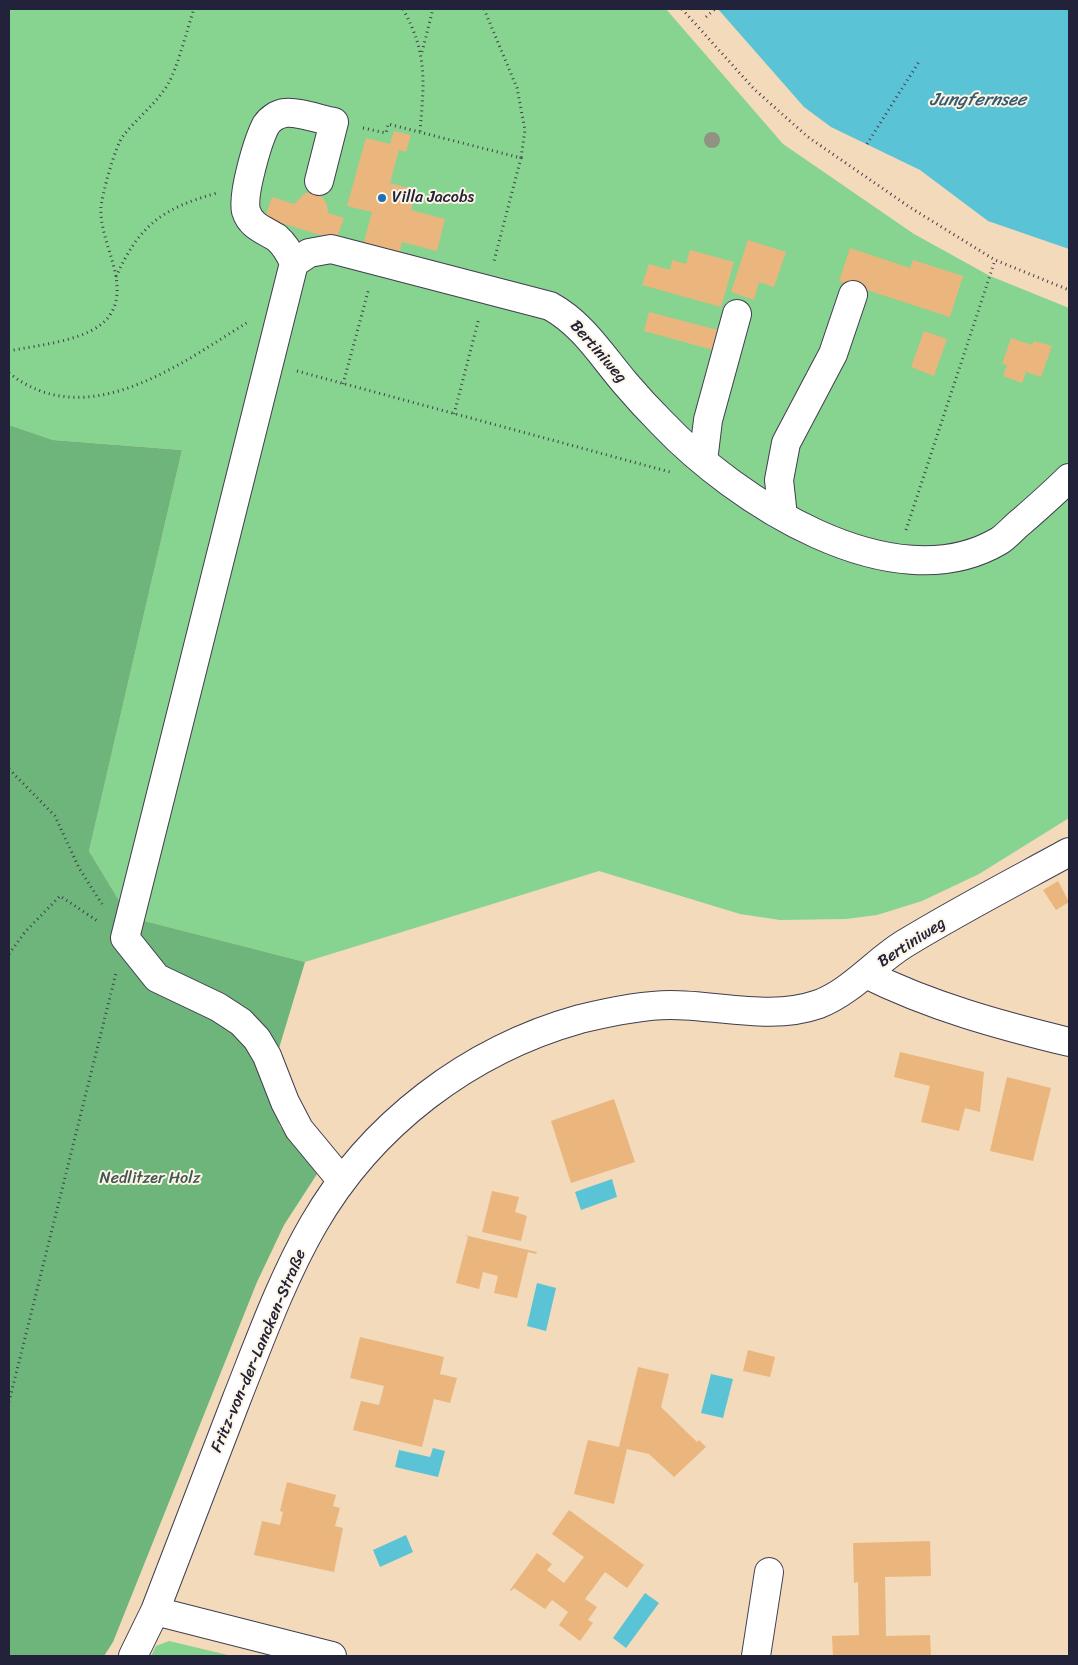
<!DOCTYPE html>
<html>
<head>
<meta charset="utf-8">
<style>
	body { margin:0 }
	#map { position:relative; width:1078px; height:1665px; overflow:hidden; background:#f2daba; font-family:Sriracha,sans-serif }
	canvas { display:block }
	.frame { position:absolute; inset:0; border:10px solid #22223b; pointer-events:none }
</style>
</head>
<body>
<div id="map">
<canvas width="1078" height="1665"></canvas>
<div class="frame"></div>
</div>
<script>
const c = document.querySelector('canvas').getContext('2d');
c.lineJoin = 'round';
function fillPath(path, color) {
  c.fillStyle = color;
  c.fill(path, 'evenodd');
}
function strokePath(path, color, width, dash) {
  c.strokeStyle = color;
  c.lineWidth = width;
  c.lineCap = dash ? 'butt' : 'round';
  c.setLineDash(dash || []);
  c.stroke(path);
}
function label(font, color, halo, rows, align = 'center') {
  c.font = font + ' Sriracha,sans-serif';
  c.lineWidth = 4;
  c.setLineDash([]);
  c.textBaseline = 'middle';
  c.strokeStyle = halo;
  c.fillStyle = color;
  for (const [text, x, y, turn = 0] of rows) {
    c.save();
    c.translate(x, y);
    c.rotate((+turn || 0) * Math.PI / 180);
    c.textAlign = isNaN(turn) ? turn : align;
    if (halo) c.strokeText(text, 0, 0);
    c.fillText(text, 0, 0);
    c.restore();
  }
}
fillPath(new Path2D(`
	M9,9H666L783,144L914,234L990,276L1069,308V818L979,874L922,901L877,915L846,919L780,920L740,914L599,871L305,962L129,917L89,851L182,450L53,440L9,425Z
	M169,1641L232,1656H151L156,1646Z`), '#87d390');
fillPath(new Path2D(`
	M9,425L53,440L182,450L89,851L129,917L305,962L267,1088L280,1126L317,1174L284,1225L257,1282L113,1642L104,1656H9Z`), '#6db57a');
fillPath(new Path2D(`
	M718,9H1069V249L988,221L920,170L831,127L804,107Z
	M612,1179L617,1197L581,1210L575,1192Z
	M537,1283L556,1288L546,1331L527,1326Z
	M711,1374L733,1379L723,1418L701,1413Z
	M433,1448L445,1451L438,1477L395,1467L399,1450L430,1457Z
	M406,1535L413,1552L380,1567L373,1550Z
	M645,1593L659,1603L626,1648L613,1638Z`), '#5ac4d6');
fillPath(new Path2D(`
	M394,131L411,135L406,152L399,150L390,183L416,190L411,210L445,219L437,251L402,242L400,252L364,242L372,212L347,206L366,138L390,144Z
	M305,193H314L323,198L327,205L328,213L344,218L336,240L265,218L272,197L294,204Z
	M748,240L786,252L774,287L759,282L754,300L731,292Z
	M850,248L910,268L913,260L963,276L950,317L839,281Z
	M690,250L734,262L721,307L642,285L649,264L670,270L672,260L686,264Z
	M649,312L718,330L713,350L644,331Z
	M924,331L947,339L934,376L911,367Z
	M1011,338L1032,345L1034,341L1052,346L1041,377L1026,372L1022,383L1003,376L1007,365L1002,364Z
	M1058,881L1069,902L1056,910L1043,890Z
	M900,1052L984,1072L980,1112L965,1108L959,1131L921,1122L930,1086L894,1077Z
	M1007,1077L1051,1088L1033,1161L990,1151Z
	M614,1099L635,1162L571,1183L551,1121Z
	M492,1191L519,1197L515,1212L527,1216L521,1241L482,1232Z
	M464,1235L537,1252L536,1254L528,1252L517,1298L494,1293L498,1276L483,1272L479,1289L456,1283L468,1237Z
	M360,1337L444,1357L440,1374L457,1378L450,1403L434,1399L422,1447L353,1430L361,1401L379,1405L384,1386L350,1378Z
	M748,1350L775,1357L770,1377L743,1371Z
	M638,1367L669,1374L661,1407L697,1442L699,1440L706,1447L674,1477L649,1454L627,1449L614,1504L574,1494L588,1440L619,1447Z
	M287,1482L336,1495L333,1506L340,1508L335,1526L343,1528L334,1572L254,1555L262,1521L280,1525L283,1512L280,1511Z
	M569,1510L644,1565L627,1588L605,1572L585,1599L597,1607L588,1620L593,1623L580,1641L559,1625L568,1612L552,1600L545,1609L514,1588L511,1591L510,1590L537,1553L552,1564L547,1570L564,1583L584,1557L552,1534Z
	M930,1541L931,1576L885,1577L886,1636L930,1635L931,1656H833L832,1636L859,1635L858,1582L854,1583L853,1543Z`), '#eab67e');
const minor = new Path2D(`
	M319,181L334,122C322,120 296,111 285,113C277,114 270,119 266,125C258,140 242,194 246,211C251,227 265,230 277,238C285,245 290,254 294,263L309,253L331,249L550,306C583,324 602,356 626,384C637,397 649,410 662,423C734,499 892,604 999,541C1007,536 1014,527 1022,521C1038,507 1054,493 1069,478
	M294,263L125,938L157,978L218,1007L241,1022L257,1039L267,1056L285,1102L299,1129L342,1181
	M703,461L708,420L737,314
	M783,516L779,480L786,443L833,354L853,295
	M866,974C930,1006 999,1025 1069,1042
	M155,1611L332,1656
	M133,1656L155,1611C182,1540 210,1469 237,1398C260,1340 282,1279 313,1225C371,1124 469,1050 580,1019C609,1012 641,1005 670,1005C720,1005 771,1021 819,1004C852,991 875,962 904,944C958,911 1014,882 1069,852
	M756,1656L769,1572`);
strokePath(minor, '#413e4e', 30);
strokePath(new Path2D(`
	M403,9C428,54 424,82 420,132
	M484,9L517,88L525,130L521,158
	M682,9L754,89L808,137L911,208L995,260L1069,290
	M706,17L715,9
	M422,52L433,9
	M363,128L386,133L388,124L521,158L494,261
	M867,144L920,60
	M116,277C139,225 163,208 217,193
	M9,351C37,345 93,341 110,315C131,283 99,242 101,208C101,197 116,144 123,136C136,119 157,103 168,84C178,67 187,29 194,9
	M297,371L670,472
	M9,373C87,435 180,364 248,322
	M343,384L369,288
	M454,414L479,318
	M906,530L995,260
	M9,769L55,816L79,868L102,904
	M9,954L25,932L60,896L99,922
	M9,1402L116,973`), '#413e4e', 3, [1, 4]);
strokePath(minor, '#fff', 28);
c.fillStyle = '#909282';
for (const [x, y] of [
	[712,140]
]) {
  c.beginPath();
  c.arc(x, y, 8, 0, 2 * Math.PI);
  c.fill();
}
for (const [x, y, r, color] of [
	[382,198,5,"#1f6fb2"]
]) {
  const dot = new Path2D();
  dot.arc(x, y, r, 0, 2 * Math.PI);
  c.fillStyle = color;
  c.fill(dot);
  strokePath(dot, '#fcf5e5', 2);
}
label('16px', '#22223b', '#fcf5e5', [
	["Villa Jacobs",392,198]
], 'left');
label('16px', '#22223b', '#fcf5e5', [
	["Bertiniweg",598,352,49],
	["Bertiniweg",912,943,-33],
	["Fritz-von-der-Lancken-Straße",259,1351,-67]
]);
label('16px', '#405754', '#fcf5e5', [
	["Nedlitzer Holz",150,1179]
]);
label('italic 18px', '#365b71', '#fcf5e5', [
	["Jungfernsee",978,100]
]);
</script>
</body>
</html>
